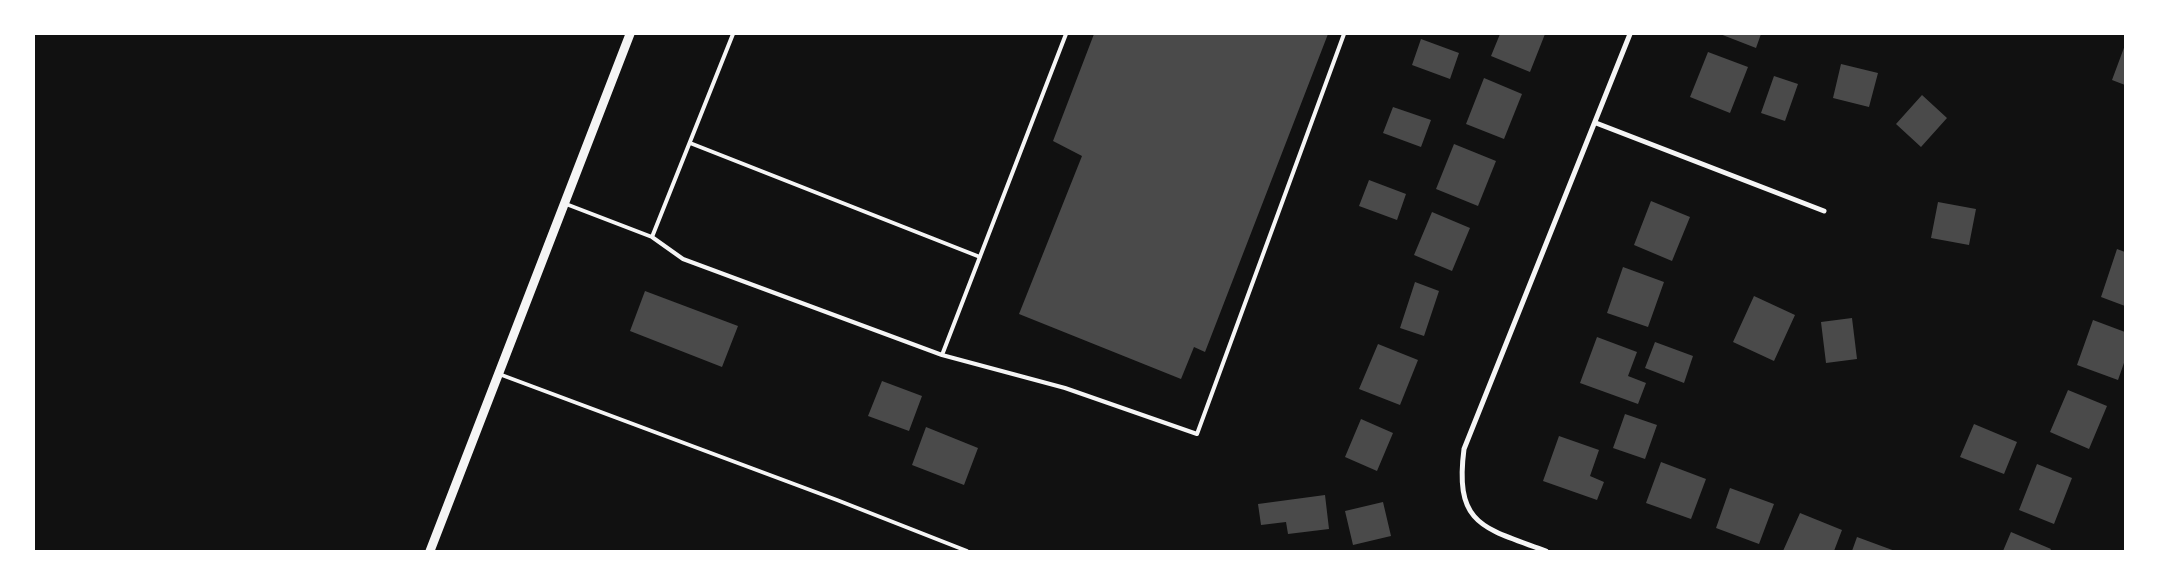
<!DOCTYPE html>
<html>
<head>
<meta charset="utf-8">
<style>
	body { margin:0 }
	#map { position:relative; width:2159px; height:585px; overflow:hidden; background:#111; font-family:Overpass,sans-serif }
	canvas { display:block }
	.frame { position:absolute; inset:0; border:35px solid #fff; pointer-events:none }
</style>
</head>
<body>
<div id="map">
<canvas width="2159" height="585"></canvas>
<div class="frame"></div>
</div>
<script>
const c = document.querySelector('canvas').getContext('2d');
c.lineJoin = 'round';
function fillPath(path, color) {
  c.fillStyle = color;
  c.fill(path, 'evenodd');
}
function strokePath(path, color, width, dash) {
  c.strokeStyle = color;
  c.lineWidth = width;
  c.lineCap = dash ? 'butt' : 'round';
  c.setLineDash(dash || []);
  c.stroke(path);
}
fillPath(new Path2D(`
	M1094,34H1328L1205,352L1194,347L1181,379L1019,314L1082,156L1053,141Z
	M1500,34H1545L1530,72L1491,56Z
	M1720,34H1761L1756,48Z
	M1421,39L1459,53L1450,79L1412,65Z
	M2125,45V85L2112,80Z
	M1708,52L1748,67L1730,113L1690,97Z
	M1841,64L1878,73L1869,107L1833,98Z
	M1774,76L1798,84L1785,121L1761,113Z
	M1484,78L1522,94L1504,139L1466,124Z
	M1922,95L1947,118L1921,147L1896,124Z
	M1393,107L1431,120L1421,147L1383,133Z
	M1454,144L1496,161L1478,206L1436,189Z
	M1369,180L1406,194L1397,220L1359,206Z
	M1651,201L1690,217L1672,261L1634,245Z
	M1938,202L1976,209L1969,245L1931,238Z
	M1432,212L1470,228L1452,271L1414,255Z
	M2117,249L2125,252V306L2101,297Z
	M1623,267L1664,282L1648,327L1607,313Z
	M1415,282L1439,291L1424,336L1400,328Z
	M645,291L738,326L722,367L630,331Z
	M1754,296L1795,315L1774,361L1733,342Z
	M1852,318L1857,359L1826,363L1821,322Z
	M2093,320L2125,332V360L2118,380L2077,365Z
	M1597,337L1637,352L1628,376L1646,383L1638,404L1580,383Z
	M1655,342L1693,356L1684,383L1645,368Z
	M1378,344L1418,360L1400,405L1359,389Z
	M882,381L922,396L909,431L868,416Z
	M2068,390L2107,406L2089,449L2050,432Z
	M1625,414L1657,425L1645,459L1613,448Z
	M1361,419L1393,433L1377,471L1345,457Z
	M1974,424L2017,442L2004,474L1960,457Z
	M926,427L978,448L964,485L912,465Z
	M1559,436L1599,450L1590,476L1604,482L1597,500L1543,481Z
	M1661,462L1706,479L1691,519L1646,503Z
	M2037,464L2072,478L2054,524L2019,510Z
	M1730,488L1774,504L1759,544L1716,528Z
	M1325,495L1329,529L1288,534L1286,522L1261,525L1258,504Z
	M1383,502L1391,536L1353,545L1345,511Z
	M1800,513L1842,530L1834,551H1783Z
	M2011,532L2051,549L2050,551H2003Z
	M1857,537L1895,551H1852Z`), '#4a4a4a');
strokePath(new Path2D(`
	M690,143L980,257
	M566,204L652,237L683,259L942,355L1065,388L1197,434L1344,34
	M652,237L733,34
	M942,355L1066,34
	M499,374L837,500L967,551`), '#f5f5f5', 4);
strokePath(new Path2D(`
	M1596,123L1824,211
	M1546,551C1484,528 1454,526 1464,449L1630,34`), '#f5f5f5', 5);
strokePath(new Path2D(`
	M430,551L630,34`), '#f5f5f5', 9);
</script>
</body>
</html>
